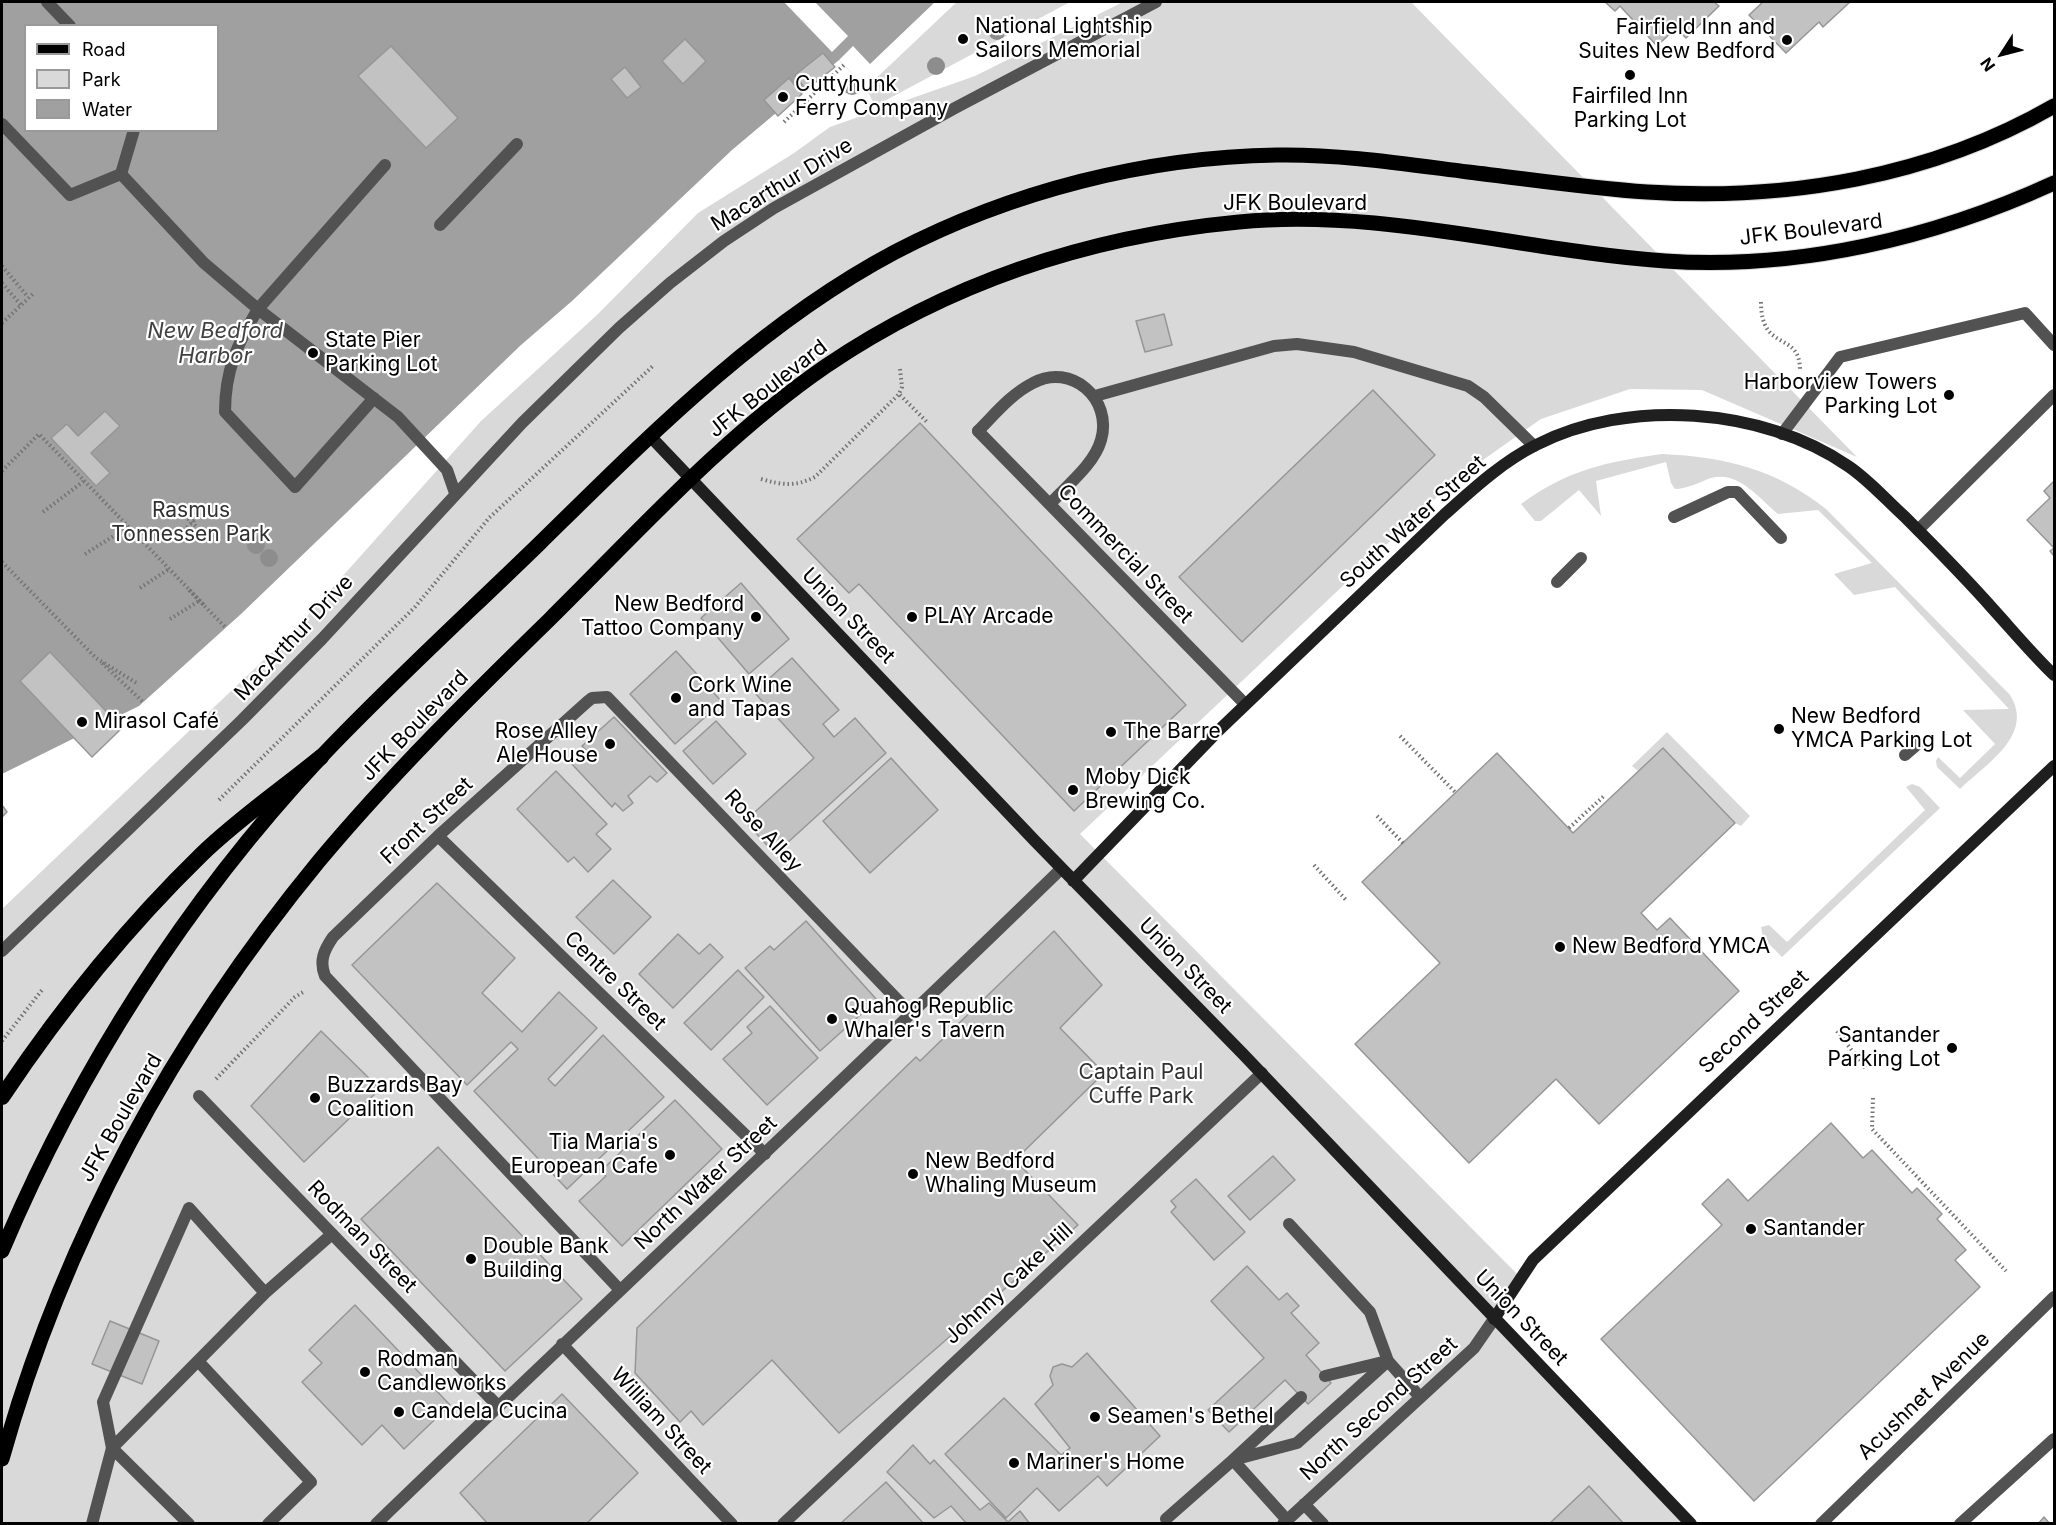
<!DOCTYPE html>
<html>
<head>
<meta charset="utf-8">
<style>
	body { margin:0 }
	#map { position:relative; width:2056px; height:1525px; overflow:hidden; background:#fff; font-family:Inter,sans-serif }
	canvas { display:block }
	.frame { position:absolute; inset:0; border:3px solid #000; pointer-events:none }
	.legend { position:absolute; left:24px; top:24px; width:195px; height:108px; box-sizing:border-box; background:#fff; border:2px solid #999; margin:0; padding:8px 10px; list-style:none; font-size:18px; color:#000 }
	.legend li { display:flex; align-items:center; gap:12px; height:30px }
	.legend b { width:30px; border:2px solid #999 }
	.north { position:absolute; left:1972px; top:24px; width:60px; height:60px; -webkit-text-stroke:4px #fff; paint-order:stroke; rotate:234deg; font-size:16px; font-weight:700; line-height:24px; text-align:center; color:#000 }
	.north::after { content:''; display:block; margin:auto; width:21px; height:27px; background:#000; clip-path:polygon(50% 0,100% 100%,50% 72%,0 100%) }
</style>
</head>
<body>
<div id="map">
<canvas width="2056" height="1525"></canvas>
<div class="frame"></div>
<ul class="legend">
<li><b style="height:8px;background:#000"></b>Road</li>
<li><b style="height:16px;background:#d9d9d9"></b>Park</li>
<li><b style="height:16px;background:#a0a0a0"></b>Water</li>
</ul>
<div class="north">N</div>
</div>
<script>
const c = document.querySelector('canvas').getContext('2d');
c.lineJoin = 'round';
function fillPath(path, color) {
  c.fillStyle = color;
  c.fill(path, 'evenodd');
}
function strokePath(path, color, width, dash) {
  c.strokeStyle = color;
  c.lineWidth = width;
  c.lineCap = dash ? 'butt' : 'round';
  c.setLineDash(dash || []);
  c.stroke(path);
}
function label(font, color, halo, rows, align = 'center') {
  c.font = font + ' Inter,sans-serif';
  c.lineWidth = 4.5;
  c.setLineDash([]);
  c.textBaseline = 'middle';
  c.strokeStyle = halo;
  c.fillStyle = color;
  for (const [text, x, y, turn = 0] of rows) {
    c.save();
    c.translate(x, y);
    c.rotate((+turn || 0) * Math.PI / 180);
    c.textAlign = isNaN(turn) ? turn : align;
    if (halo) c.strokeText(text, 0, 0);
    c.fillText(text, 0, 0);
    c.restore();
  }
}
fillPath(new Path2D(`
	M957,2H1070L875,106L866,88Z
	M1123,2H1411L1857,457L1702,390L1630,389L1541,419L1456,479L1080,834L1520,1277L1495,1319L1691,1523L2,1524V909L291,634L481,421L597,315L698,213L794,153L830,127L975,76Z
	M1662,454C1726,457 1775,469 1826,509L2010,695C2035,735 1986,764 1960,789L1937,767L1936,761L1938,757L1960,778L1995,744L1963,710L2009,709L1895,587L1854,595L1834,574L1872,563L1818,510L1778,514C1760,499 1738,470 1711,478C1700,482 1687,489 1675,489L1671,483L1666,462L1596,481L1601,516L1579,490L1541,521H1535L1521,504C1567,470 1606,462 1662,454Z
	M1667,732L1750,816L1741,826L1735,823L1663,748L1638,771L1632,766Z
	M1912,784L1920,787L1940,808L1782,957L1763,938L1761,927L1769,925L1787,942L1925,810L1906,787Z`), '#d9d9d9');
fillPath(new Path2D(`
	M2,2H957L866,88L839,60L732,150L572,301L521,345L241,614L139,706L2,774ZM26,26H218V130H26Z`), '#a0a0a0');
fillPath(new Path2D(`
	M784,2H815L848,36L832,52Z
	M935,2H957L866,88L839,60L853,46L870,64Z`), '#fff');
const building = new Path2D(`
	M1605,2H1714L1719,6L1686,38L1676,28L1657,46L1620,6L1615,11Z
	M1763,2H1850L1823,27L1819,22L1786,53L1749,15Z
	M685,39L706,61L683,84L662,61Z
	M391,46L458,118L426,148L358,76Z
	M823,53L835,67L806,90L795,75Z
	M625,67L641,87L627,98L611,79Z
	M789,78L802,94L778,116L764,100Z
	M1164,314L1172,345L1145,352L1136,321Z
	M1373,390L1435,455L1242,642L1179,577Z
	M105,411L120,426L91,453L110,473L96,486L51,438L67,424L78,436Z
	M920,423L1186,705L1074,811L859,584L849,593L797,539Z
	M2054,481V556L2050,551L2054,548L2027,520L2050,498L2044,491Z
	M741,583L789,639L749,674L701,618Z
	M676,651L722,702L675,744L630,694Z
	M50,652L122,728L92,757L20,681Z
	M792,658L839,710L823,724L834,737L855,718L886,753L775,854L745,821L814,758L754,692Z
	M614,717L667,773L657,782L650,776L628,796L633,803L623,811L615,803L612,807L571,763L586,750L582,746Z
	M716,721L746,754L713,784L683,751Z
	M1663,748L1735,823L1641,913L1657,930L1670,918L1739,991L1599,1124L1556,1079L1469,1163L1355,1044L1440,963L1362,882L1497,753L1573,833Z
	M891,758L938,810L870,873L823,821Z
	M556,771L607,824L596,834L611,849L588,872L574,857L568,862L517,809Z
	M2,805L7,812L2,817Z
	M613,880L651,917L614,954L576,917Z
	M437,883L515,958L482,993L522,1032L559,992L597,1028L548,1079L555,1086L603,1035L664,1097L567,1189L474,1091L518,1049L511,1042L467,1085L352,965Z
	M806,921L877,1000L820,1051L745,968L770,946L774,950Z
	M1054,931L1102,985L1060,1028L1104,1073L1015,1160L1078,1225L839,1433L772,1360L703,1425L691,1411L680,1422L635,1373L637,1328L916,1057L920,1061Z
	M678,934L699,954L710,944L723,957L673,1008L639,974Z
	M738,970L764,997L711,1050L684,1023Z
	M770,1006L818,1058L767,1105L723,1059L752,1033L747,1027Z
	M321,1031L380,1089L304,1162L251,1106Z
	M675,1100L722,1149L622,1246L579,1201L606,1176L601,1171Z
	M1831,1123L1863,1158L1872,1150L1912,1193L1917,1188L1942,1214L1937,1219L1966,1250L1955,1260L1980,1287L1754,1501L1601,1339L1722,1225L1702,1204L1728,1179L1748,1201Z
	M438,1147L582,1299L505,1371L361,1219Z
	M1273,1156L1295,1180L1250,1220L1228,1196Z
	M1196,1179L1245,1232L1214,1260L1171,1212L1176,1207L1171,1201Z
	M1247,1266L1279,1300L1287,1293L1299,1306L1291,1313L1319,1343L1306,1355L1331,1383L1308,1404L1285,1380L1229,1432L1208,1410L1264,1358L1211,1301Z
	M355,1305L450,1405L404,1449L382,1425L362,1445L302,1382L322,1363L309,1350Z
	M110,1321L159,1341L142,1384L92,1364Z
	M1087,1353L1160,1436L1107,1486L1098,1476L1059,1511L1037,1488L1006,1518L945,1454L1004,1398L1061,1455L1070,1448L1035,1404L1053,1385L1050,1376L1053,1367L1062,1364L1072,1367Z
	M562,1394L638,1473L586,1524H488L460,1493Z
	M913,1445L930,1464L934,1460L980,1510L989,1503L1008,1522L1020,1511L1030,1524H967L951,1506L934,1518L887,1472Z
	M886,1482L924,1524H840Z
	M1589,1486L1624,1524H1549Z
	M2044,1517L2050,1524H2038Z`);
fillPath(building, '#c2c2c2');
strokePath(building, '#969696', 1.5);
const primary = new Path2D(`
	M2,1251C78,1071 186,901 320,758C390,684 466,615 540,543C649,436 759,324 895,252C1012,191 1146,157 1277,155C1341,154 1405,164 1468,172C1528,179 1587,188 1647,192C1787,201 1931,177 2054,106
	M2,1459C63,1240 174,1037 319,861C391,775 470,697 550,619C638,532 724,436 826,366C950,282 1091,236 1239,222C1381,208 1524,251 1665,261C1799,270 1934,238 2054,183`);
const trunk = new Path2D(`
	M2,1097C60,1010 126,928 201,855C238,819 282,789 321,757`);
strokePath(primary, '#dbdbdb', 17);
strokePath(trunk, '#dbdbdb', 19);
strokePath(new Path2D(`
	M784,122L844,65
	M2,266L28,297
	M2,283L21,305
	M1761,302C1761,353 1799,330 1800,369
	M2,323L33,294
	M900,369L902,387L899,394L928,423
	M2,471L39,434L204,605
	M761,479C782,485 795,487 815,477L899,394
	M172,503L211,541
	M43,512L84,481
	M174,540L212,503
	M85,554L128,527
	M2,562L96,658L138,684
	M140,588L169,569
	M170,619L199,601
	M102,663L143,702
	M1400,736L1456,793
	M219,800L415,607L489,518L654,365
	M1377,816L1403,843
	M1569,828L1604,796
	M1314,865L1347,901
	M1837,1031L1866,1069
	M2,1041L42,990
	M216,1079L295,997L305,991
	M1873,1098L1872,1129L2006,1271`), '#747474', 4, [1.5, 3]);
strokePath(new Path2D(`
	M47,2L70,26
	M2,124L70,195L121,174L134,130
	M121,174L204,263L258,309L398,417L447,470L455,493
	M440,225L517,144
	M1095,396L1274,346L1297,344L1354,352L1468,386L1484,397L1534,446
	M374,398L295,487L225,412C225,371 237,344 258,309L385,165
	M978,431C995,414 1011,394 1033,383C1071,362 1113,399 1101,440C1094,465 1066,486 1050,504
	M1782,434L1840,357L2025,313L2054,345
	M1674,517L1728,492H1737L1781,538
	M1918,530L2054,395
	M1557,582L1581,558
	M1905,755L1920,742
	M1289,1224L1370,1312L1388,1361L1420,1397
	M198,1361L311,1482L268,1524
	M1325,1376L1387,1361
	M1166,1519L1233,1460L1297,1443L1388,1361
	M1287,1520L1233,1460L1301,1397
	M92,1524L112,1448L265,1293L332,1234
	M189,1524L112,1448L103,1402L189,1208L265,1293
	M1960,1524L2054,1439`), '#525252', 12);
strokePath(new Path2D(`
	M978,431L1245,704
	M438,836L765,1154
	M199,1096L497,1405
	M620,1290L325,976C319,961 324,950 333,937L438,836L587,702L592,698L607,697L911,1014
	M1304,1504L1323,1524
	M783,1524L1262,1073
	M1283,1524L1474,1348L1494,1319`), '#525252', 12);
strokePath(new Path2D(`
	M2,951L242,720L322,639L522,423L619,328L670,283L724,241L774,208L955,108L1156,2
	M562,1344L732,1524
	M376,1524C604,1304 835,1089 1061,869
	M1821,1524L2054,1297`), '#525252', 12);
strokePath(new Path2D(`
	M651,437L1035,841L1242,1053L1691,1524
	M1073,881L1217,732L1445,514C1473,489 1502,462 1536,445C1627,398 1763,407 1848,466C1869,480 1886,500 1905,517C1935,547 1965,577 1993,609C2013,631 2033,655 2054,675
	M1494,1319L1533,1260L2054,766`), '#1f1f1f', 12);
strokePath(primary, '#000', 15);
strokePath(trunk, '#000', 16);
strokePath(new Path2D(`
	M189,590L226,628`), '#747474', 4, [1.5, 3]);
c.fillStyle = '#8d8d8d';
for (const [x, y] of [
	[997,31],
	[936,66],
	[852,86],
	[256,545],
	[269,558]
]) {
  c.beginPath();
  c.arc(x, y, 9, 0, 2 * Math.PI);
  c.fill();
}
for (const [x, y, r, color] of [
	[963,39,6,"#000"],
	[1787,40,6,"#000"],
	[1630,75,6,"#000"],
	[783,97,6,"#000"],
	[313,353,6,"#000"],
	[1949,395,6,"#000"],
	[756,617,6,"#000"],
	[912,617,6,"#000"],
	[676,698,6,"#000"],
	[82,722,6,"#000"],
	[1779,729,6,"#000"],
	[1111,732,6,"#000"],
	[610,744,6,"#000"],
	[1073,790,6,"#000"],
	[1560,947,6,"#000"],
	[832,1019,6,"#000"],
	[1952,1048,6,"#000"],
	[315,1098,6,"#000"],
	[670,1155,6,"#000"],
	[913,1174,6,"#000"],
	[1751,1229,6,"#000"],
	[471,1259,6,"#000"],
	[365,1372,6,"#000"],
	[399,1412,6,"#000"],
	[1095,1417,6,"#000"],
	[1014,1463,6,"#000"]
]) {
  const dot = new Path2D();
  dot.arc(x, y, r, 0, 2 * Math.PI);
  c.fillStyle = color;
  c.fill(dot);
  strokePath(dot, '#fff', 2);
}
label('21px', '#000', '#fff', [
	["National Lightship",975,27],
	["Sailors Memorial",975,51],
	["Fairfield Inn and",1775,28,"right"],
	["Suites New Bedford",1775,52,"right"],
	["Cuttyhunk",795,85],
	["Ferry Company",795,109],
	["Fairfiled Inn",1630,97,"center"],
	["Parking Lot",1630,121,"center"],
	["State Pier",325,341],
	["Parking Lot",325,365],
	["Harborview Towers",1937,383,"right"],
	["Parking Lot",1937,407,"right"],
	["New Bedford",744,605,"right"],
	["Tattoo Company",744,629,"right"],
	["PLAY Arcade",924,617],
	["Cork Wine",688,686],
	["and Tapas",688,710],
	["New Bedford",1791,717],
	["YMCA Parking Lot",1791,741],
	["Mirasol Café",94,722],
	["Rose Alley",598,732,"right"],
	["Ale House",598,756,"right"],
	["The Barre",1123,732],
	["Moby Dick",1085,778],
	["Brewing Co.",1085,802],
	["New Bedford YMCA",1572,947],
	["Quahog Republic",844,1007],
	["Whaler's Tavern",844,1031],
	["Santander",1940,1036,"right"],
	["Parking Lot",1940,1060,"right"],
	["Buzzards Bay",327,1086],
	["Coalition",327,1110],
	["Tia Maria's",658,1143,"right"],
	["European Cafe",658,1167,"right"],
	["New Bedford",925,1162],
	["Whaling Museum",925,1186],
	["Santander",1763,1229],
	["Double Bank",483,1247],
	["Building",483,1271],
	["Rodman",377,1360],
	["Candleworks",377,1384],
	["Candela Cucina",411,1412],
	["Seamen's Bethel",1107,1417],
	["Mariner's Home",1026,1463]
], 'left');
label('21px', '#000', '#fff', [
	["Macarthur Drive",782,185,-31],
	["JFK Boulevard",1295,204],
	["JFK Boulevard",1811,230,-7],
	["JFK Boulevard",768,389,-38],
	["South Water Street",1413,522,-42],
	["Commercial Street",1125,554,46],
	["Union Street",848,616,46],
	["MacArthur Drive",294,638,-47],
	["JFK Boulevard",415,726,-46],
	["Front Street",427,821,-43],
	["Rose Alley",763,831,47],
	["Union Street",1185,966,46],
	["Centre Street",615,981,44],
	["Second Street",1754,1022,-43],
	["JFK Boulevard",121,1118,-60],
	["North Water Street",706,1183,-43],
	["Rodman Street",362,1237,46],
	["Johnny Cake Hill",1009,1284,-43],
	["Union Street",1521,1318,46],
	["Acushnet Avenue",1924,1396,-44],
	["North Second Street",1379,1409,-42],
	["William Street",661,1421,47]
]);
label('21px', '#303030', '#fff', [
	["Rasmus",191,511],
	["Tonnessen Park",191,535],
	["Captain Paul",1141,1073],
	["Cuffe Park",1141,1097]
]);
label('italic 22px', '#414141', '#fff', [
	["New Bedford",215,331],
	["Harbor",215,356]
]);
</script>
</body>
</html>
